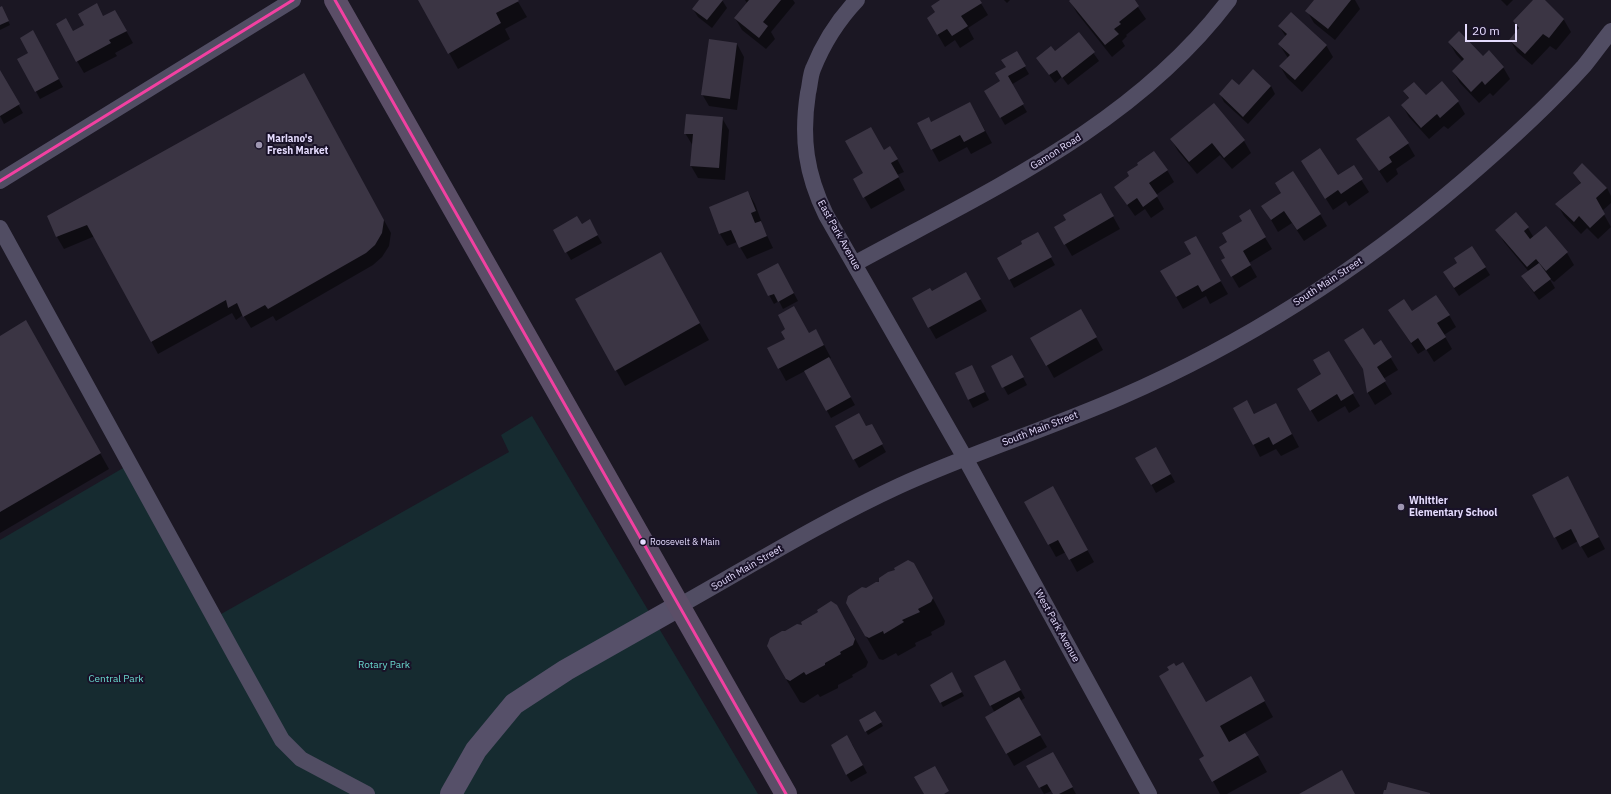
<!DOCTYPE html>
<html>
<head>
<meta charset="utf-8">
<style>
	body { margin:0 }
	#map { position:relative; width:1611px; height:794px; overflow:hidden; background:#1b1723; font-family:"IBM Plex Sans",sans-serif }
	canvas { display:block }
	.scale { position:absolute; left:1465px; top:24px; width:52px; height:18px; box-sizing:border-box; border:2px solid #e4dbfd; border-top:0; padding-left:5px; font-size:12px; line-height:14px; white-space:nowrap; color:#e4dbfd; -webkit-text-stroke:3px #191228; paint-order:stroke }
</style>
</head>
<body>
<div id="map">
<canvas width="1611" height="794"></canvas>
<div class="scale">20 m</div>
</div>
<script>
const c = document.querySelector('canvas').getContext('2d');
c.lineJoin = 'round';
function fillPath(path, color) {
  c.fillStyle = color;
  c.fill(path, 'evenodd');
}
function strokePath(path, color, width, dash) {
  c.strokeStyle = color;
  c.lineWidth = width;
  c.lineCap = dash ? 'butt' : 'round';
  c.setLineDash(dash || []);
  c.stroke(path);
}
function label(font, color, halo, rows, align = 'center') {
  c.font = font + ' "IBM Plex Sans",sans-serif';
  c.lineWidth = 4;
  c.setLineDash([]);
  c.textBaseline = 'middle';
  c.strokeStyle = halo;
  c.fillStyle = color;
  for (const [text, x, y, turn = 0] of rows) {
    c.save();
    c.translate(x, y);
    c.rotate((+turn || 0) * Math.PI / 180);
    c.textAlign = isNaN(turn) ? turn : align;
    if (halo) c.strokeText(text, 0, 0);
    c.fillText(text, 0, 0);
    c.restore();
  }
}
fillPath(new Path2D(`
	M532,416L758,794H0V540L130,464L214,618L509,452L501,435Z`), '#162b30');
fillPath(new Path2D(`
	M420,0H517L527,17L505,29L510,39L458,69Z
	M700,0H722L727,8L712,28L698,17L693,9Z
	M745,0H793L795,3L771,32L775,39L766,49L742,30L735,18L747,3Z
	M942,0H979L988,15L968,28L974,39L960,48L955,40L945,47L935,30L936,13Z
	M1004,0H1010L1007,3Z
	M1071,0H1133L1146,19L1126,35L1127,36L1122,41L1125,46L1112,57L1077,13L1070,1Z
	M1315,0H1355L1360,9L1335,40L1314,23L1307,11Z
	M1501,0H1513L1507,6Z
	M1534,0H1543L1564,20L1571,32L1556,50L1550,46L1532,65L1517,52L1510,40L1519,30L1514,21Z
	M0,8L4,11L10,25L0,30Z
	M115,11L133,43L115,53L117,56L84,73L77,61L103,17Z
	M1279,26L1326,45L1333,57L1302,92L1287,78L1280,66L1288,58L1279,44L1286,37Z
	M33,32L63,87L40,99L19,59L30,53Z
	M1079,33L1099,61L1068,85L1062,77L1055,83L1037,58L1055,52Z
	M1449,42L1503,67L1510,79L1493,96L1490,93L1479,103L1460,83L1453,71L1463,62L1456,54Z
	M737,44L744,57L737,110L709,106L702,94Z
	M1016,52L1029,74L1011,85L1027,112L1005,125L985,91L1002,82L1007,67Z
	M0,72L23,113L4,124L0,116Z
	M1442,83L1458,102L1465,114L1448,129L1444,126L1429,139L1409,117L1402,105L1409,99L1404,92L1425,97Z
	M310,86L391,233L389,246L382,257L373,265L276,321L273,316L251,328L243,315L236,320L232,313L158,354L95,236L64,249L57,237Z
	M1239,86H1271L1275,94L1248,124L1224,102L1220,94Z
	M970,103L992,143L971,154L967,147L939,162L918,124L931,123Z
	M1214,104L1244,141L1251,153L1232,169L1220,155L1197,174L1178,151L1171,139Z
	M722,118L729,130L725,180L698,178L691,166L693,146L685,133Z
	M1358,139L1408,144L1415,156L1396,169L1398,174L1387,183Z
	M897,159L904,172L897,175L905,190L871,209L854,179Z
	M1302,161L1338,177L1353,167L1369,192L1349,206L1346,201L1333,210Z
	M1167,170L1174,182L1156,195L1164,209L1151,218L1145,209L1135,216L1123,199Z
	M1574,173L1607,188L1611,196V203L1602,211L1611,227L1598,239L1587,228L1581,234L1564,216L1557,204L1581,184Z
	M748,192L755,204L762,223H761L773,248L747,259L737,242L727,246L720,234L710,208Z
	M1282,193L1320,214L1327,226L1304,241L1292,223L1278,232L1263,206Z
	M1101,195L1120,229L1072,256L1055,227L1067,220Z
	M1249,211L1272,249L1249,263L1257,277L1239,288L1230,273L1229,243Z
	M1516,214L1528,228L1534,238L1567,253L1574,265L1554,282L1549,278L1555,288L1539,300L1522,277L1529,272L1504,242L1497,230Z
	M589,221L602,243L571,260L554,231L581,225Z
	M1037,233L1055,265L1014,288L999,259L1024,245Z
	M1195,237L1228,294L1210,304L1206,296L1183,309L1162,272L1192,255Z
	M660,253L709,340L625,386L616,370Z
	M778,264L798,301L783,309L779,301L774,304L758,275Z
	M1485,267L1490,275L1459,296L1444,273Z
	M966,274L987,311L936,339L913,299L931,293Z
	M1081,310L1103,350L1054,378L1032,338Z
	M1389,310L1449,315L1456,327L1444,335L1452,349L1434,362L1426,349L1418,354Z
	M26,321L109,469L0,533V337Z
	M787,329L809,334L823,343L831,358L829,359L855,405L831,418L805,371L786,381L768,348L786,339Z
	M1381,342L1398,370L1383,379L1392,394L1375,405L1368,393L1364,371L1374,346Z
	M1328,352L1360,406L1349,413L1345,406L1318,422L1298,389L1322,375Z
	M1016,364L1027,385L1008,395L992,366Z
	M956,374H976L989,400L973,408Z
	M1247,402L1255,415L1276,404L1299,447L1281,456L1276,449L1260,457L1235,408Z
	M871,425L886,452L859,468L836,427L866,428Z
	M1156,448L1175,482L1156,493L1137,458Z
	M1574,490L1605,549L1588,558L1578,541L1562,550L1533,495Z
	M1059,499L1094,562L1077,572L1066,552L1056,557L1025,502Z
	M914,563L945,621L944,625L931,632L932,635L915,643L916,646L898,656L896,653L883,660L879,659L847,603L897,571Z
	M850,629L868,662L866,667L852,675L853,677L838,685V688L820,697L818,694L804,703L800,702L786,679Z
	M1009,669L1025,698L1020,701L1047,747L1014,766L986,717L995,713L975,677Z
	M952,674L964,696L943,707L932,685Z
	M1251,677L1273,717L1245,733L1267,772L1227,794H1220L1201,759L1206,756L1205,703Z
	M874,712L883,726L868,735L860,720Z
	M852,744L867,773L851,782L846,774Z
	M1053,753L1076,794H1054L1052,791L1044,794L1028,767Z`), '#0007');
fillPath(new Path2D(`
	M418,0H518L519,1L496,13L501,23L448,54Z
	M699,0H723L707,20L692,9Z
	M749,0H781L763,22L768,26L759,38L734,18Z
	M940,0H980L982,3L961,16L968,26L952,36L947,29L937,35L927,18L935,12L931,6Z
	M1070,0H1135L1139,6L1119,22L1121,24L1114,29L1119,34L1105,45L1069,1Z
	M1314,0H1351L1328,29L1305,11Z
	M1533,0H1545L1564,19L1549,38L1543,34L1525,54L1509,40L1519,28L1513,21Z
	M97,3L103,16L115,10L127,31L109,40L111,43L76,62L56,24L66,18L73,31L84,25L78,14Z
	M2,6L9,21L0,25V7Z
	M1291,12L1327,45L1295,80L1279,66L1290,55L1278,44L1287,34L1278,26Z
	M33,30L59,79L35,92L17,59L28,53L20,38Z
	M1459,31L1483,56L1489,50L1504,67L1485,85L1482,81L1471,92L1452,71L1464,59L1448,42Z
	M1079,32L1095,52L1062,78L1057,70L1049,75L1036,58L1051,46L1055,51Z
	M709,39L737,43L730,99L701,95Z
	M1017,51L1026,66L1008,76L1024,104L1000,118L984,91L1000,81L995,73L1006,67L1001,60Z
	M1253,69L1271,86L1243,117L1219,94L1232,79L1239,85Z
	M0,70L20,104L0,116Z
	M304,73L384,220L382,233L375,245L366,253L268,309L265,305L243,317L237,303L228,308L226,300L151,342L87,225L56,237L47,216Z
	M1442,81L1459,101L1440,118L1437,114L1421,128L1401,105L1409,98L1403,91L1414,82L1426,95Z
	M970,102L985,131L964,142L960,135L931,150L917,123L929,117L931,122Z
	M1214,103L1245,140L1224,158L1212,143L1189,162L1170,139Z
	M686,114L723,117L719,168L690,166L693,134H684Z
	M1389,116L1409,143L1389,157L1392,162L1379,171L1356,139Z
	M871,127L884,150L890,146L898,159L891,163L899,177L863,198L853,179L863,173L845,141Z
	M1320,148L1338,175L1354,165L1363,179L1341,194L1338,190L1325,199L1301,161Z
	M1154,151L1168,170L1149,183L1158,196L1143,207L1137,198L1127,205L1114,187L1129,176L1127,172L1138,165L1137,163Z
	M1582,163L1607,188L1596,198L1605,214L1590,228L1579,216L1574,222L1555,204L1581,183L1573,173Z
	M1293,171L1321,214L1297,230L1284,211L1271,220L1261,206L1281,193L1275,183Z
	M748,191L756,211L751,213L755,223L761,221L767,236L739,248L731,230L719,234L709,207Z
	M1101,193L1114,216L1064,245L1054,227L1066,220L1063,215Z
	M1250,209L1266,237L1243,251L1251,265L1231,277L1221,260L1225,258L1219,247L1227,242L1222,233L1242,221L1239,216Z
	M1516,212L1529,227L1524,231L1530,239L1546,226L1568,252L1546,271L1536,259L1527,267L1495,230Z
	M577,216L582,224L590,219L598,235L565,253L553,230Z
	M1038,232L1052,257L1009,280L997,258L1022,244L1021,241Z
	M1196,236L1221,281L1202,292L1198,285L1176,297L1160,271L1191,254L1184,242Z
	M1472,246L1486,267L1454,288L1443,272L1457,263L1454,258Z
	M661,252L700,323L615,371L575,299Z
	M778,263L794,293L778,302L774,294L768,296L757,274Z
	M1539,263L1551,279L1534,292L1521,276Z
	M966,272L981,299L928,328L912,298L930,288L932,291Z
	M1436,295L1450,315L1437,323L1446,337L1426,350L1418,338L1411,343L1388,310L1404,299L1412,311Z
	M794,306L809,333L816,329L824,345L778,369L767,348L785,339L781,332L785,329L778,315Z
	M1081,309L1097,337L1046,366L1030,338Z
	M26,320L101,453L0,512V336Z
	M1363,328L1374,345L1381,340L1392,357L1377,367L1386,381L1367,393L1363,369L1344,340Z
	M1329,351L1354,393L1341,401L1337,394L1310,411L1297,389L1321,374L1313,360Z
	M1012,355L1024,377L1002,388L991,366Z
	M829,357L851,397L826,411L804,371Z
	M972,365L985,392L968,400L955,373Z
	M1247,400L1254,414L1276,403L1292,434L1273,445L1269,437L1253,445L1233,408Z
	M859,413L866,426L872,424L883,444L853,460L835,426Z
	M1156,447L1171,474L1151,485L1135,458Z
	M1568,476L1599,537L1580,547L1571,529L1554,538L1532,495Z
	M1053,486L1088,550L1069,560L1058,540L1048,545L1024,502Z
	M908,560L914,563L933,598L931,602L918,609L920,612L902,620L904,622L884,634L883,631L869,638L865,636L846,603L848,596L862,587L866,588L876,582H879V578L888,572L895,570L894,568Z
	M831,601L837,605L855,639L853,645L840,652L841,654L825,663V665L806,675L804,672L790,681L786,679L767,646L770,638L782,631H785L797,624L802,625L801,622L818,612L817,610Z
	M1005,660L1021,690L990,706L974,676Z
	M1183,662L1206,702L1251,676L1265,701L1220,726L1229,742L1245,733L1259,755L1212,782L1199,759L1204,756L1159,676L1169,670L1167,667L1174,663L1176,666Z
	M952,672L962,692L940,703L930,685Z
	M1019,697L1041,735L1006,754L985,717Z
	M875,711L882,722L865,732L859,720Z
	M847,735L863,765L846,775L831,745Z
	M1053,752L1073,787L1059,794H1053L1047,784L1039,788L1026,766Z
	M935,766L949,791L944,794H924L914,777Z
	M1342,770L1355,794H1299Z
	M1388,782L1430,793V794H1383L1384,790H1386Z`), '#3b3544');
strokePath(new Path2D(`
	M857,0C839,19 823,44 813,69C810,76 810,86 808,93C801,138 806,174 826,215L965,458L1149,794
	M0,181L293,0
	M0,228C94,399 187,570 282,740L301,759L367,794
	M854,264C988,191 1135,125 1229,0
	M679,606C752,565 823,521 899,486C971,453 1048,429 1121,397C1245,343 1360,269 1463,181C1505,145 1547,107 1584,66C1593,55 1602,42 1611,31`), '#514d63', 16);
strokePath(new Path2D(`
	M451,794L476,750L514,704L566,670L679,606`), '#565069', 22);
strokePath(new Path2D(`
	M335,0L786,794`), '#5b4e67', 22);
strokePath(new Path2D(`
	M335,0L786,794
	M0,181L293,0`), '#f240a1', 3);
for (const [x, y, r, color] of [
	[259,145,4,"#9e96b1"],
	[1401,507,4,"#9e96b1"],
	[643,542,3.5,"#e4dbfd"]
]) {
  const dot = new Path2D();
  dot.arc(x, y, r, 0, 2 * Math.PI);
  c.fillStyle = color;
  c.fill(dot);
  strokePath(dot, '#191228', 1.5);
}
label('9px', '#e4dbfd', '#191228', [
	["Roosevelt & Main",650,542]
], 'left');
label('bold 10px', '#e4dbfd', '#191228', [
	["Mariano's",267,139],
	["Fresh Market",267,151],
	["Whittier",1409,501],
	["Elementary School",1409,513]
], 'left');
label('10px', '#e4dbfd', '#191228', [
	["Gamon Road",1056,152,-32],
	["East Park Avenue",839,235,61],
	["South Main Street",1328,282,-33],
	["South Main Street",1040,429,-21],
	["South Main Street",747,568,-30],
	["West Park Avenue",1057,626,61]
]);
label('10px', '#6adacf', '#191228', [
	["Rotary Park",384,665],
	["Central Park",116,679]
]);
</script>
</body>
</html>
